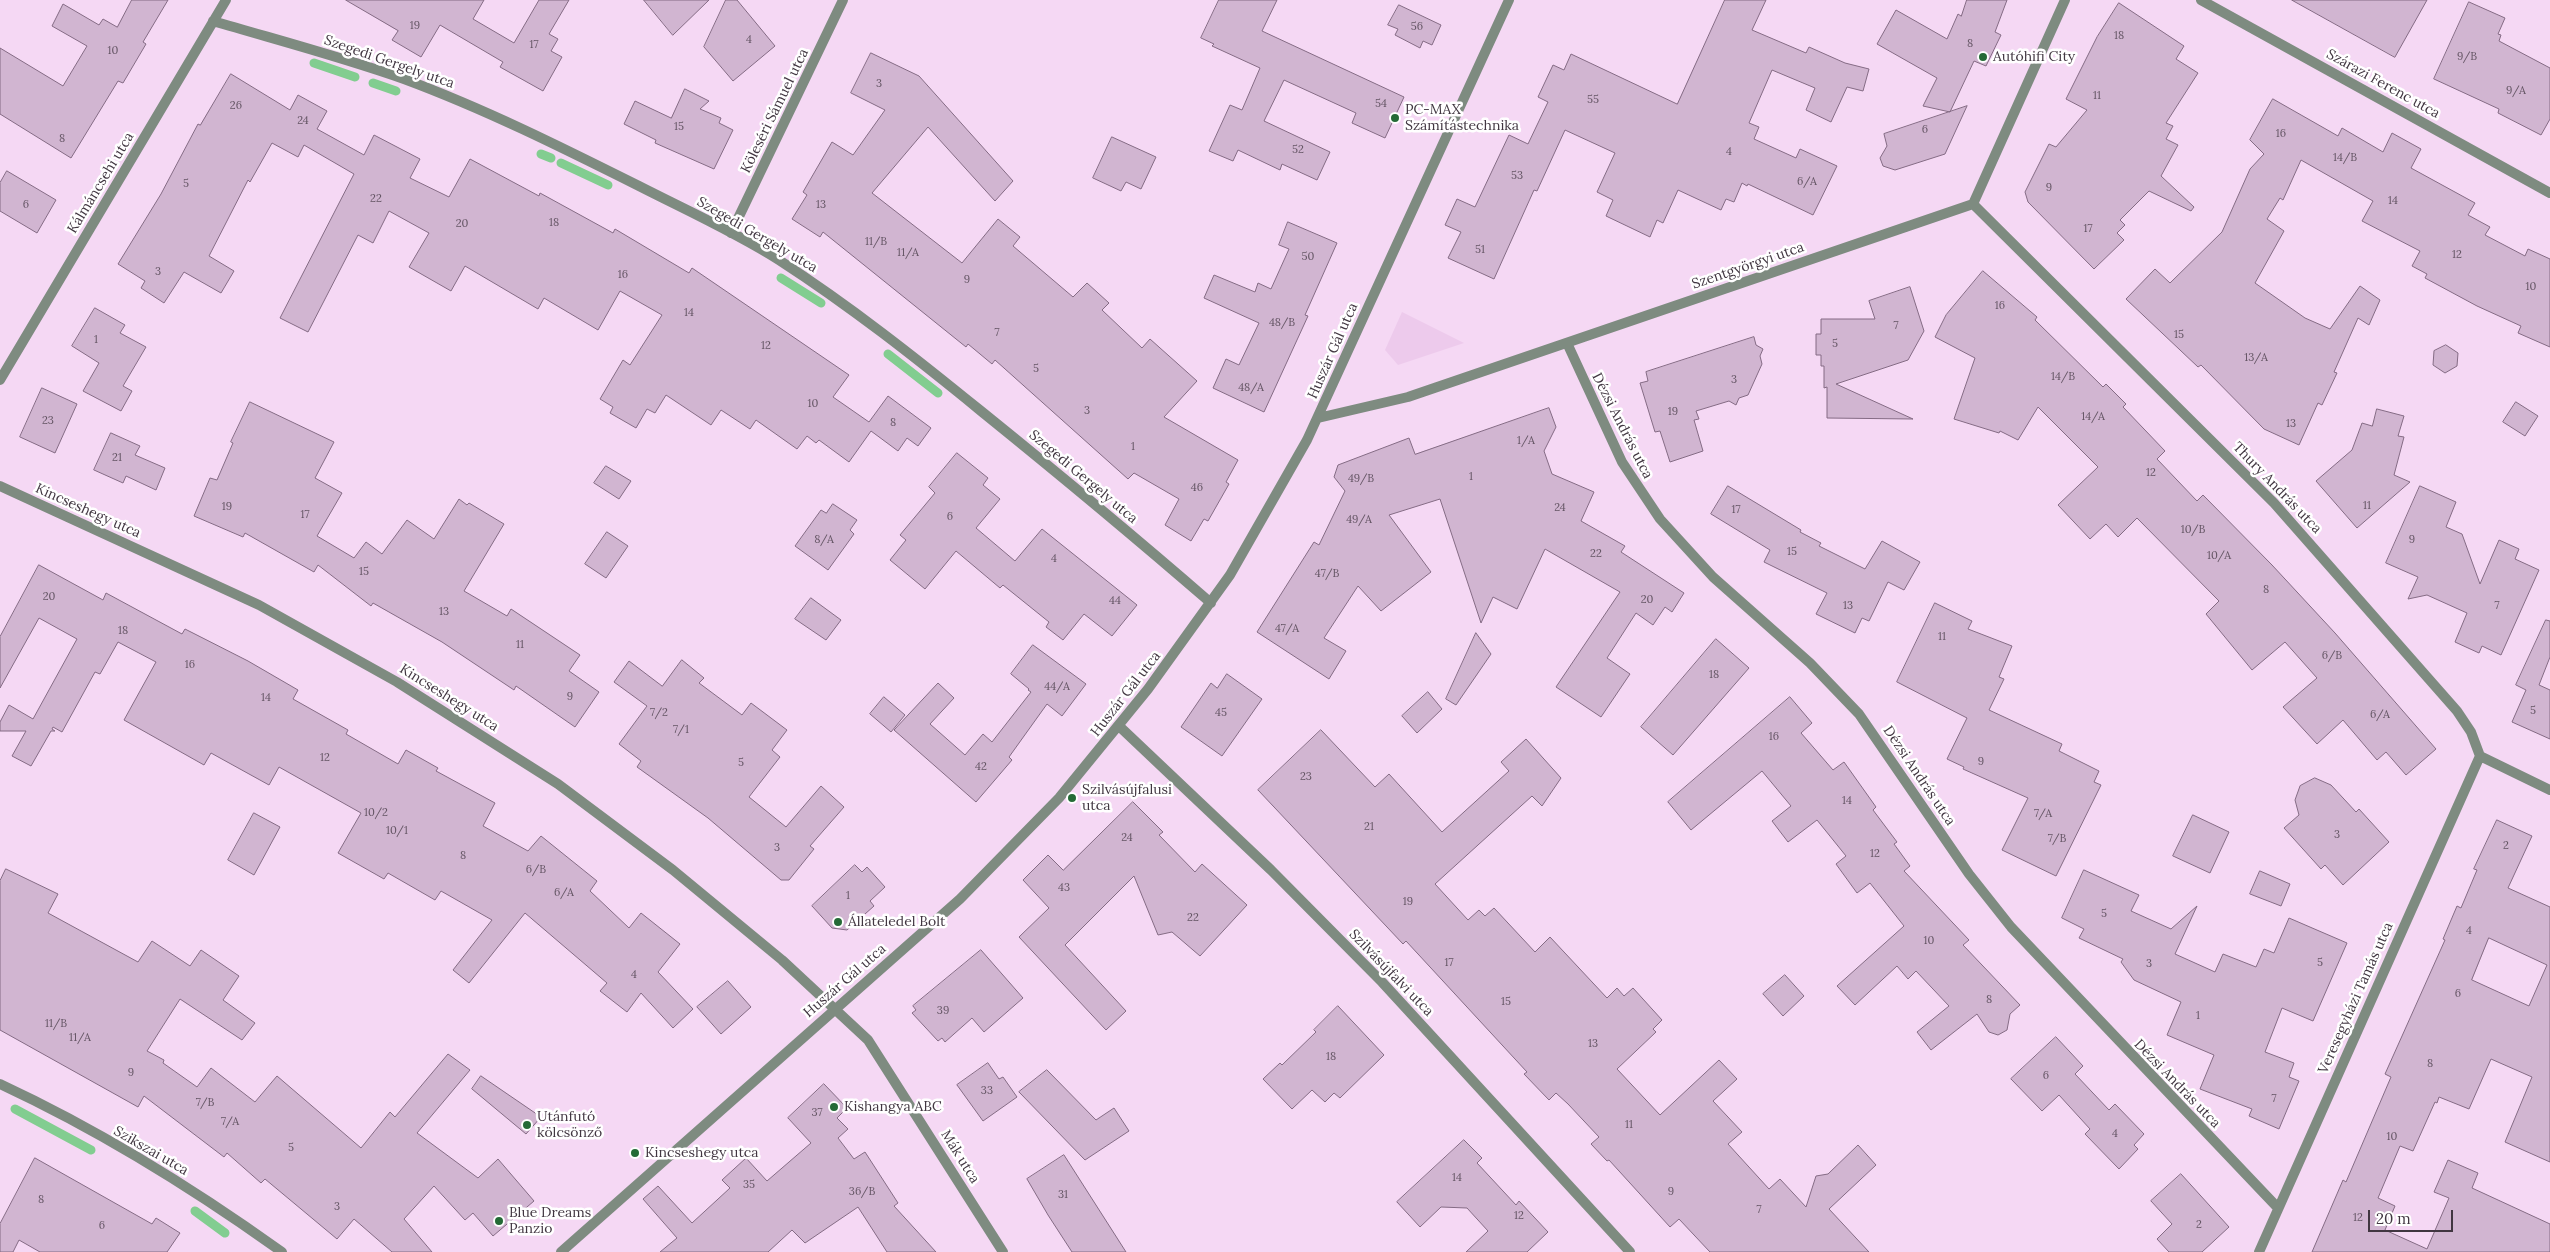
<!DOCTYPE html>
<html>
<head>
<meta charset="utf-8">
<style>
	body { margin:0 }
	#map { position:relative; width:2550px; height:1252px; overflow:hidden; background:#f5d8f4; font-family:Lora,serif }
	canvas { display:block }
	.scale { position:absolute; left:2368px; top:1210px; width:85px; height:22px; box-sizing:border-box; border:2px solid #413641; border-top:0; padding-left:6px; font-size:15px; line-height:18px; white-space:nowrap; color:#413641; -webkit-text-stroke:4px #fff; paint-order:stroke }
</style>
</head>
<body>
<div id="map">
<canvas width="2550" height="1252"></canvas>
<div class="scale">20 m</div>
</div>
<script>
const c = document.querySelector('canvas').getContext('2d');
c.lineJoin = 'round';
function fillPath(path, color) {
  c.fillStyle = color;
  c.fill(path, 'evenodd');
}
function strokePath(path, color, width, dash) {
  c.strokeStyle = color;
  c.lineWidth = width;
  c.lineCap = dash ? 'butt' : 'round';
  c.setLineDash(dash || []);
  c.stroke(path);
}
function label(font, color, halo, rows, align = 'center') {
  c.font = font + ' Lora,serif';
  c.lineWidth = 5;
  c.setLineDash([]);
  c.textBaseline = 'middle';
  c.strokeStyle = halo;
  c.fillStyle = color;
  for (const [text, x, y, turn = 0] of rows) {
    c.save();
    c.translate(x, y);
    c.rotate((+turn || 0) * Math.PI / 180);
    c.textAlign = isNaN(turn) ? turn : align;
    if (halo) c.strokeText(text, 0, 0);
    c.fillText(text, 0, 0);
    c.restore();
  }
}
fillPath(new Path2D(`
	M1402,312L1464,343L1398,365L1385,350Z`), '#edcaec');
strokePath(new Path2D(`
	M314,63L355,77
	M373,83L396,91
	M541,154L551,158
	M561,163L608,185
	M781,278L821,303
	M888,354L938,393
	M15,1109L91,1150
	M195,1211L225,1233`), '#82cd90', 9);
const building = new Path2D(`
	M132,0H168L143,42L146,44L123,83L118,81L71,158L0,114V48L63,86L87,46L52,26L63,4L99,25L103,19L117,27Z
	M346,0H484L473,19L514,43L539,0H569L549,34L558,39L551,51L562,57L543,91L500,67L503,62L440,25L421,57L392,40L398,31Z
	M644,0H709L673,35Z
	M726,0H737L775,46L733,81L704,47Z
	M1219,0H1277L1262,31L1404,97L1385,138L1352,123L1356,113L1284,80L1264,121L1330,152L1317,180L1282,164L1280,170L1238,150L1233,161L1209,151L1230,105L1242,110L1260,68L1212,46L1214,44L1201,38Z
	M1725,0H1766L1752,30L1806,53L1809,47L1845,63L1869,69L1863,91L1847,87L1831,122L1806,110L1815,88L1772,70L1749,123L1759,127L1754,139L1796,158L1800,149L1837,166L1813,215L1748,184L1747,186L1742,183L1734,202L1726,199L1721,210L1678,190L1663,223L1657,220L1650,237L1606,216L1613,200L1597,192L1615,153L1565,130L1537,191L1534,190L1494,279L1448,258L1461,232L1445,225L1457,199L1475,207L1509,135L1528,144L1548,102L1538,97L1553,65L1564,70L1571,54L1677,104Z
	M1967,0H2007L1995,32L2001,35L1986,66L1974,61L1950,112L1923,106L1937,78L1877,44L1896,10L1947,39L1958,14L1961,16Z
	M2292,0H2427L2395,57Z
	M2469,2L2505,18L2498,34L2501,35L2499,41L2550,68V119L2541,135L2498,113L2499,109L2434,79Z
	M2119,3L2184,46L2176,59L2198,73L2166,123L2173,126L2166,139L2178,145L2161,176L2194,207L2191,211L2149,191L2120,220L2125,225L2117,233L2124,240L2094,269L2028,202L2025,192L2049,144L2056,147L2087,110L2066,99L2097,37Z
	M1399,5L1441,25L1432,45L1423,41L1420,48L1395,35L1398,29L1388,25Z
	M871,53L919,76L1013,181L995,201L928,127L872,193L962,263L998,219L1020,237L1013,246L1073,297L1087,283L1109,303L1102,310L1142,348L1150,339L1197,381L1164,417L1238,460L1226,482L1229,484L1208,521L1204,519L1191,541L1165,525L1179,499L1134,473L1128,479L995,360L992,364L968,344L966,347L823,232L820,237L792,219L807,195L803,192L832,142L853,155L885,110L851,93Z
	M231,74L290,110L298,95L327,111L317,129L364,155L374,135L420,159L410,178L449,197L470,159L539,196L540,193L613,233L615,229L689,273L692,268L849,375L833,397L869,422L888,396L931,428L918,446L907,438L898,451L871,431L849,462L819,440L816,443L807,436L797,449L756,420L750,429L721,410L711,425L666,395L655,413L647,409L636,428L610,413L613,407L600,399L623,360L630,365L662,315L620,291L598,330L544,298L538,309L465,266L451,291L409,267L429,233L389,211L373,243L358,235L308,332L280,318L354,174L304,145L298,157L272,143L250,182L248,180L209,256L234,271L221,293L184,272L164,303L141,288L145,281L118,264L161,194L198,124L200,125Z
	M685,89L709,101L700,109L721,118L719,123L733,130L714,169L655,143L656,140L624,124L635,101L671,118Z
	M2273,99L2338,136L2342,128L2383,152L2392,133L2421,149L2411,168L2475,203L2468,215L2490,227L2485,235L2525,256L2528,249L2550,259V347L2518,333L2521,326L2477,306L2425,278L2427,274L2412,266L2420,251L2362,221L2373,201L2301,160L2283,200L2280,198L2267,219L2284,231L2255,283L2305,318L2330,329L2360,286L2380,300L2369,325L2358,318L2334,372L2337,373L2322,405L2318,403L2299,445L2264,429L2201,365L2198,367L2126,299L2155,269L2170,283L2222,232L2250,169L2264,154L2250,140Z
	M1967,106L1945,154L1895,170L1883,166L1880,158L1887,146L1884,134Z
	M1112,137L1156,157L1141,189L1126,182L1121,191L1093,178Z
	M7,171L56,200L37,233L0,211V183Z
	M1288,222L1337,243L1305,315L1308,316L1264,412L1213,388L1226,359L1239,365L1259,323L1204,298L1214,275L1255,292L1258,283L1271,289L1289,249L1279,245Z
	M1983,271L2037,317L2035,320L2103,387L2106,384L2126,404L2123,407L2165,451L2157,459L2197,501L2203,495L2272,565L2335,633L2436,749L2406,775L2386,752L2377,760L2343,720L2317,744L2283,707L2317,678L2285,642L2252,670L2206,614L2219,601L2137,518L2118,537L2106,524L2090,539L2058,505L2098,467L2038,407L2018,440L2000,431L1999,433L1954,419L1975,358L1935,337L1946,315Z
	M1910,287L1924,331L1908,360L1836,384L1913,419L1827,418V387L1824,388V366H1821V355H1816V334H1821V319H1875L1869,301Z
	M95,308L125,325L120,333L146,347L123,386L132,391L121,411L83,391L99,363L72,346Z
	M1754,337L1756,345L1763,349L1760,356L1762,364L1748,395L1739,398L1736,405L1729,401L1696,411L1699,419L1694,420L1703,451L1670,462L1660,431L1655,432L1640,383L1648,381L1646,372Z
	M2446,345L2458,353L2457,366L2445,373L2433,365L2434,351Z
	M42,388L77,404L55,453L20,437Z
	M250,402L334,442L315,478L342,493L317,536L354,558L366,542L382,554L407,520L434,539L459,499L467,505L469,503L504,524L464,591L507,616L511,609L580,655L569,671L599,692L575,727L516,686L514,690L442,642L373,603L371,606L318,565L314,572L245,533L243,537L194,516L210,478L217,480L233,443L231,442Z
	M2516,402L2538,416L2525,436L2503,422Z
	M1549,408L1556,427L1544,451L1552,474L1594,492L1581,521L1625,546L1621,552L1684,593L1672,612L1665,607L1653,625L1636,613L1607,658L1630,674L1601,717L1556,687L1620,592L1545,549L1517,609L1493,597L1481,623L1440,499L1389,515L1431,572L1381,611L1358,586L1324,638L1346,651L1329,679L1257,632L1314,542L1319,545L1345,491L1334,477L1338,465L1409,438L1415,454Z
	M2377,409L2404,416L2398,436L2404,437L2394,475L2410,482L2357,528L2316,481L2352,450L2362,423L2372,426Z
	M111,433L140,446L135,455L165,468L156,490L126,476L123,483L94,470Z
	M957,453L988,478L983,485L1000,499L976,528L1015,561L1042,529L1137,605L1112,636L1084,614L1063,640L1046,627L1049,622L1003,585L1000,588L956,551L925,589L890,560L906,540L900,535L935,493L929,487Z
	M606,466L631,481L619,499L594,483Z
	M1728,486L1801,530L1800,532L1821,543L1819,546L1865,569L1882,541L1920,562L1904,590L1888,582L1869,621L1862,618L1855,633L1816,614L1827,593L1764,562L1770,550L1711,514Z
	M2420,486L2456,502L2446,527L2462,534L2480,584L2499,540L2519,549L2515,559L2539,570L2501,655L2482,646L2479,653L2455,642L2467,613L2427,595L2408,599L2418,577L2386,563Z
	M833,504L857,520L850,530L854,534L828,570L795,546L821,510L826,513Z
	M607,532L628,546L606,578L585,564Z
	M39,565L103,600L106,593L182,634L185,629L248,661L298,690L293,699L348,730L346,734L398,764L406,750L438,768L436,771L495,803L483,826L528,851L541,836L597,881L590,891L629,928L641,913L680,944L658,972L693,1009L673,1028L641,993L627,1012L600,991L607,983L525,913L469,983L453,970L492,920L441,891L435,900L388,873L384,879L338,853L361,813L279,767L269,785L211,753L204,765L124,720L156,662L118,642L100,674L95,672L62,732L53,727L52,729L55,731H51L31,766L12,756L26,731H0V722L9,705L33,719L77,639L39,618L0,688V637Z
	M811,598L841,620L826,640L795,619Z
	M1935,603L1972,621L1968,629L2012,646L1999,677L2004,679L1989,710L2062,744L2059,751L2099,771L2094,782L2101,785L2056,876L2002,850L2028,798L1963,769L1964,767L1947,759L1967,718L1897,682Z
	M2546,620L2550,621V657L2539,685L2550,690V739L2512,722L2526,690L2516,685Z
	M1476,633L1491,654L1456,705L1446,699Z
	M1716,639L1749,668L1673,755L1641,727Z
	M1033,645L1086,684L1062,716L1047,704L1009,757L1012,760L976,802L894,730L938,683L954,698L930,724L965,755L983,734L992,742L1031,692L1028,690L1029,689L1011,674Z
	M682,660L704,678L699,683L742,715L751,703L787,730L772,750L780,757L749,797L786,827L821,786L844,807L810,846L814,849L789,880H781L708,818L637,767L641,761L619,744L647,706L614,682L629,661L662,686Z
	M1227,674L1262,699L1222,756L1181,727L1211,683L1217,688Z
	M1428,692L1442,709L1417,733L1402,716Z
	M884,697L905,715L891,732L870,714Z
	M1790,697L1812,723L1801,733L1833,770L1844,762L1876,807L1873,810L1897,842L1894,844L1910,866L1904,871L1969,940L1963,945L2020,1005L2010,1014L2007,1030L1998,1035L1989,1032L1977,1014L1931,1050L1917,1032L1949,1006L1916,971L1908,979L1897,966L1855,1005L1837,986L1904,926L1870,883L1857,893L1836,864L1846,856L1817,820L1788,842L1772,821L1791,806L1762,771L1691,830L1668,802Z
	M1321,730L1375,787L1389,774L1442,832L1509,771L1501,762L1526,739L1561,778L1542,806L1532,796L1435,884L1468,920L1479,910L1485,916L1494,908L1535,952L1550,937L1607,998L1617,988L1624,996L1633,988L1662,1020L1653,1029L1656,1032L1617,1069L1660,1115L1719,1060L1737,1079L1713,1101L1742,1132L1728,1144L1769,1189L1780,1179L1806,1207L1816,1176L1828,1174L1858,1145L1876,1165L1829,1209L1869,1252H1710L1679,1219L1670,1227L1609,1160L1607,1161L1591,1144L1599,1137L1568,1104L1556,1093L1549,1100L1524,1074L1527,1072L1406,941L1403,944L1258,790Z
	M2315,778L2331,785L2356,812L2359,809L2389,842L2343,885L2325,865L2321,869L2284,828L2299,815L2295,800L2300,786Z
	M1133,802L1163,832L1159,835L1195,872L1202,864L1247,905L1200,956L1172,932L1158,935L1134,876L1065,945L1126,1011L1106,1030L1019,937L1049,908L1023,880L1048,855L1063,870Z
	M254,813L280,827L254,875L228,860Z
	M2193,815L2229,832L2210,873L2173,856Z
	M2497,820L2532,836L2508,888L2550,907V1162L2505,1142L2532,1077L2491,1059L2469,1109L2439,1097L2437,1103L2435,1102L2413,1151L2400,1146L2378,1198L2395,1206L2385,1230L2427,1249L2449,1198L2434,1192L2448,1160L2478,1173L2472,1188L2550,1224V1252H2312L2343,1180L2346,1182L2391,1077L2385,1074L2445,940L2443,939L2457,906L2461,908L2477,870L2474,869ZM2489,938L2547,965L2529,1006L2472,980Z
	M855,865L862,872L867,867L885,887L870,901L874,906L847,930L832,928L812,906Z
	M6,869L58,894L48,913L138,962L152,941L190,966L201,950L239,976L223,1000L255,1023L242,1040L180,999L147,1051L164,1060L163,1063L197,1087L211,1068L255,1102L277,1076L361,1148L390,1112L395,1117L448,1054L470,1070L417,1133L478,1178L498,1159L534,1201L493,1236L473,1213L465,1220L434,1186L404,1219L432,1252H392L354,1219L337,1239L265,1179L261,1183L227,1153L224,1157L144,1096L138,1107L0,1030V881Z
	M2084,870L2139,895L2131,911L2171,929L2197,906L2175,954L2215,972L2223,954L2256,967L2264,949L2274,953L2289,918L2347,943L2313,1021L2282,1008L2265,1052L2294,1063L2289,1077L2299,1081L2279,1129L2249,1116L2252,1109L2200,1089L2214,1055L2167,1035L2181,1002L2134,980L2121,962L2123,959L2079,938L2084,929L2062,918Z
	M2260,871L2290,884L2281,906L2250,894Z
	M981,950L1023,998L984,1032L972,1018L945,1042L942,1038L938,1041L912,1013L916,1010L913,1006Z
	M1785,975L1804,996L1783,1016L1763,994Z
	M728,981L751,1007L721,1034L697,1007Z
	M1338,1006L1384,1055L1340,1098L1334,1093L1325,1102L1312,1090L1292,1109L1263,1079L1280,1063L1282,1065L1316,1032L1314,1030Z
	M2056,1037L2083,1066L2075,1074L2109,1110L2115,1104L2144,1134L2134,1145L2138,1149L2119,1169L2085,1134L2090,1129L2059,1095L2042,1111L2011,1079Z
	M988,1063L999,1079L1003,1077L1017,1097L983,1121L957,1085Z
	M1047,1070L1096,1120L1114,1108L1129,1131L1085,1160L1019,1092Z
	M481,1076L541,1117L526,1134L472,1089Z
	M824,1084L847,1108L837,1118L848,1129L838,1138L854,1159L865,1152L898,1203L894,1206L936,1252H887L858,1207L805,1243L792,1230L768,1252H660L677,1238L643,1199L658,1186L692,1223L730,1188L722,1180L746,1158L767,1181L811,1143L788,1118Z
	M1464,1140L1482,1158L1477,1163L1516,1205L1519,1201L1548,1232L1527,1252H1466L1488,1231L1467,1208L1441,1207L1420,1227L1397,1202Z
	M1064,1155L1126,1252H1072L1048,1215L1027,1179Z
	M35,1158L152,1224L156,1218L180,1233L167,1252H40L19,1240L13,1252H0V1224Z
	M2181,1174L2229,1227L2202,1252H2169L2157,1239L2172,1224L2151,1201Z`);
fillPath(building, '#d1b5d1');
strokePath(building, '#846b84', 1);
strokePath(new Path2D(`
	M2201,0L2550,193
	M213,21C277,40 342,57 404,79C485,109 563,148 639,186C686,210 735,232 779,260C850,306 916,358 981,411C1059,474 1136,538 1211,603
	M1973,204L2274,503L2457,711L2471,732L2480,756L2550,790
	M731,233L843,0
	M1567,343L1622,462L1660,519L1713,577L1810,663L1859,714L1969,874L2011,927L2278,1208
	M0,380L226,0
	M1318,418L1408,397L1973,204L2065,0
	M0,486L259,605L397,682L558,784L673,870L782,960L868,1040L1003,1252
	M1119,726L1271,870L1382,982L1630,1252
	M0,1084C99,1130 194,1189 282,1252
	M561,1252L960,899L1059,798L1148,689L1230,575L1307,440L1509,0
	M2259,1252L2480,756`), '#7e8b80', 10);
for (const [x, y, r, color] of [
	[1983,57,5,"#246a36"],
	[1395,118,5,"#246a36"],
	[1072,798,5,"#246a36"],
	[838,922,5,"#246a36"],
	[834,1107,5,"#246a36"],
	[527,1125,5,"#246a36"],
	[635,1153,5,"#246a36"],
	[499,1221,5,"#246a36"]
]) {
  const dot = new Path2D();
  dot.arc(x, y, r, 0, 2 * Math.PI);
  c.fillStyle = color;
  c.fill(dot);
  strokePath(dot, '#fff', 2);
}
label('11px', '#655665', null, [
	["19",415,26],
	["56",1417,27],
	["18",2119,36],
	["4",749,40],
	["8",1970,44],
	["17",534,45],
	["10",113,51],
	["9/B",2467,57],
	["3",879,84],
	["9/A",2516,91],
	["11",2097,96],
	["55",1593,100],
	["54",1381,104],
	["26",236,106],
	["24",303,121],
	["15",679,127],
	["6",1925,130],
	["16",2281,134],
	["8",62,139],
	["52",1298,150],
	["4",1729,152],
	["14/B",2345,158],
	["53",1517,176],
	["6/A",1807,182],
	["5",186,184],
	["9",2049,188],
	["22",376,199],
	["14",2393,201],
	["6",26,205],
	["13",821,205],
	["18",554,223],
	["20",462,224],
	["17",2088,229],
	["11/B",876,242],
	["51",1480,250],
	["11/A",908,253],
	["12",2457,255],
	["50",1308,257],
	["3",158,272],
	["16",623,275],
	["9",967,280],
	["10",2531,287],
	["16",2000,306],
	["14",689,313],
	["48/B",1282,323],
	["7",1896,326],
	["7",997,333],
	["15",2179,335],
	["1",96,340],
	["5",1835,344],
	["12",766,346],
	["13/A",2256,358],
	["5",1036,369],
	["14/B",2063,377],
	["3",1734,380],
	["48/A",1251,388],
	["10",813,404],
	["3",1087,411],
	["19",1673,412],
	["14/A",2093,417],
	["23",48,421],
	["8",893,423],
	["13",2291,424],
	["1/A",1526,441],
	["1",1133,447],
	["21",117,458],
	["12",2151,473],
	["1",1471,477],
	["49/B",1361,479],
	["46",1197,488],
	["11",2367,506],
	["19",227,507],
	["24",1560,508],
	["17",1736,510],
	["17",305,515],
	["6",950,517],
	["49/A",1359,520],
	["10/B",2193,530],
	["8/A",824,540],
	["9",2412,540],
	["15",1792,552],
	["22",1596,554],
	["10/A",2219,556],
	["4",1054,559],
	["15",364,572],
	["47/B",1327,574],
	["8",2266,590],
	["20",49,597],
	["20",1647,600],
	["44",1115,601],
	["13",1848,606],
	["7",2497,606],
	["13",444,612],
	["47/A",1287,629],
	["18",123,631],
	["11",1942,637],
	["11",520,645],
	["6/B",2332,656],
	["16",190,665],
	["18",1714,675],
	["44/A",1057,687],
	["9",570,697],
	["14",266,698],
	["5",2533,711],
	["7/2",659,713],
	["45",1221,713],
	["6/A",2380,715],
	["7/1",681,730],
	["16",1774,737],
	["12",325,758],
	["9",1981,762],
	["5",741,763],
	["42",981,767],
	["23",1306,777],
	["14",1847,801],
	["10/2",376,813],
	["7/A",2043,814],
	["21",1369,827],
	["10/1",397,831],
	["3",2337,835],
	["24",1127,838],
	["7/B",2057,839],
	["2",2506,846],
	["3",777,848],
	["12",1875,854],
	["8",463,856],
	["6/B",536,870],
	["43",1064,888],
	["6/A",564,893],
	["1",848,896],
	["19",1408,902],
	["5",2104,914],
	["22",1193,918],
	["4",2469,931],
	["10",1929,941],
	["17",1449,963],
	["5",2320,963],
	["3",2149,964],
	["4",634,975],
	["6",2458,994],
	["8",1989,1000],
	["15",1506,1002],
	["39",943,1011],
	["1",2198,1016],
	["11/B",56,1024],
	["11/A",80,1038],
	["13",1593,1044],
	["18",1331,1057],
	["8",2430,1064],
	["9",131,1073],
	["6",2046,1076],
	["33",987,1091],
	["7",2274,1099],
	["7/B",205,1103],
	["37",817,1113],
	["7/A",230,1122],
	["11",1629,1125],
	["4",2115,1134],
	["10",2392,1137],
	["5",291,1148],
	["14",1457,1178],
	["35",749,1185],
	["36/B",862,1192],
	["9",1671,1192],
	["31",1063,1195],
	["8",41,1200],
	["3",337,1207],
	["7",1759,1210],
	["12",1519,1216],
	["12",2358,1218],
	["2",2199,1225],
	["6",102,1226]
]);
label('14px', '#413641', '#fff', [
	["Autóhifi City",1993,57],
	["PC-MAX",1405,110],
	["Számítástechnika",1405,126],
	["Szilvásújfalusi",1082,790],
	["utca",1082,806],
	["Állateledel Bolt",848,922],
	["Kishangya ABC",844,1107],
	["Utánfutó",537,1117],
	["kölcsönző",537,1133],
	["Kincseshegy utca",645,1153],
	["Blue Dreams",509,1213],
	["Panzio",509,1229]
], 'left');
label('14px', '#413641', '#fff', [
	["Szegedi Gergely utca",389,62,19],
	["Szárazi Ferenc utca",2383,84,29],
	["Köleséri Sámuel utca",775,111,-64],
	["Kálmáncsehi utca",101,183,-59],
	["Szegedi Gergely utca",757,235,30],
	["Szentgyörgyi utca",1748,266,-19],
	["Huszár Gál utca",1333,351,-66],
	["Dézsi András utca",1622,426,63],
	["Szegedi Gergely utca",1083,477,40],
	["Thury András utca",2277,488,46],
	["Kincseshegy utca",88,511,24],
	["Huszár Gál utca",1126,694,-52],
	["Kincseshegy utca",449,698,32],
	["Dézsi András utca",1919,776,56],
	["Szilvásújfalvi utca",1391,973,46],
	["Huszár Gál utca",845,981,-41],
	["Veresegyházi Tamás utca",2356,998,-66],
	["Dézsi András utca",2177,1084,46],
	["Szikszai utca",151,1151,30],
	["Mák utca",960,1157,58]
]);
</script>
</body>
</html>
